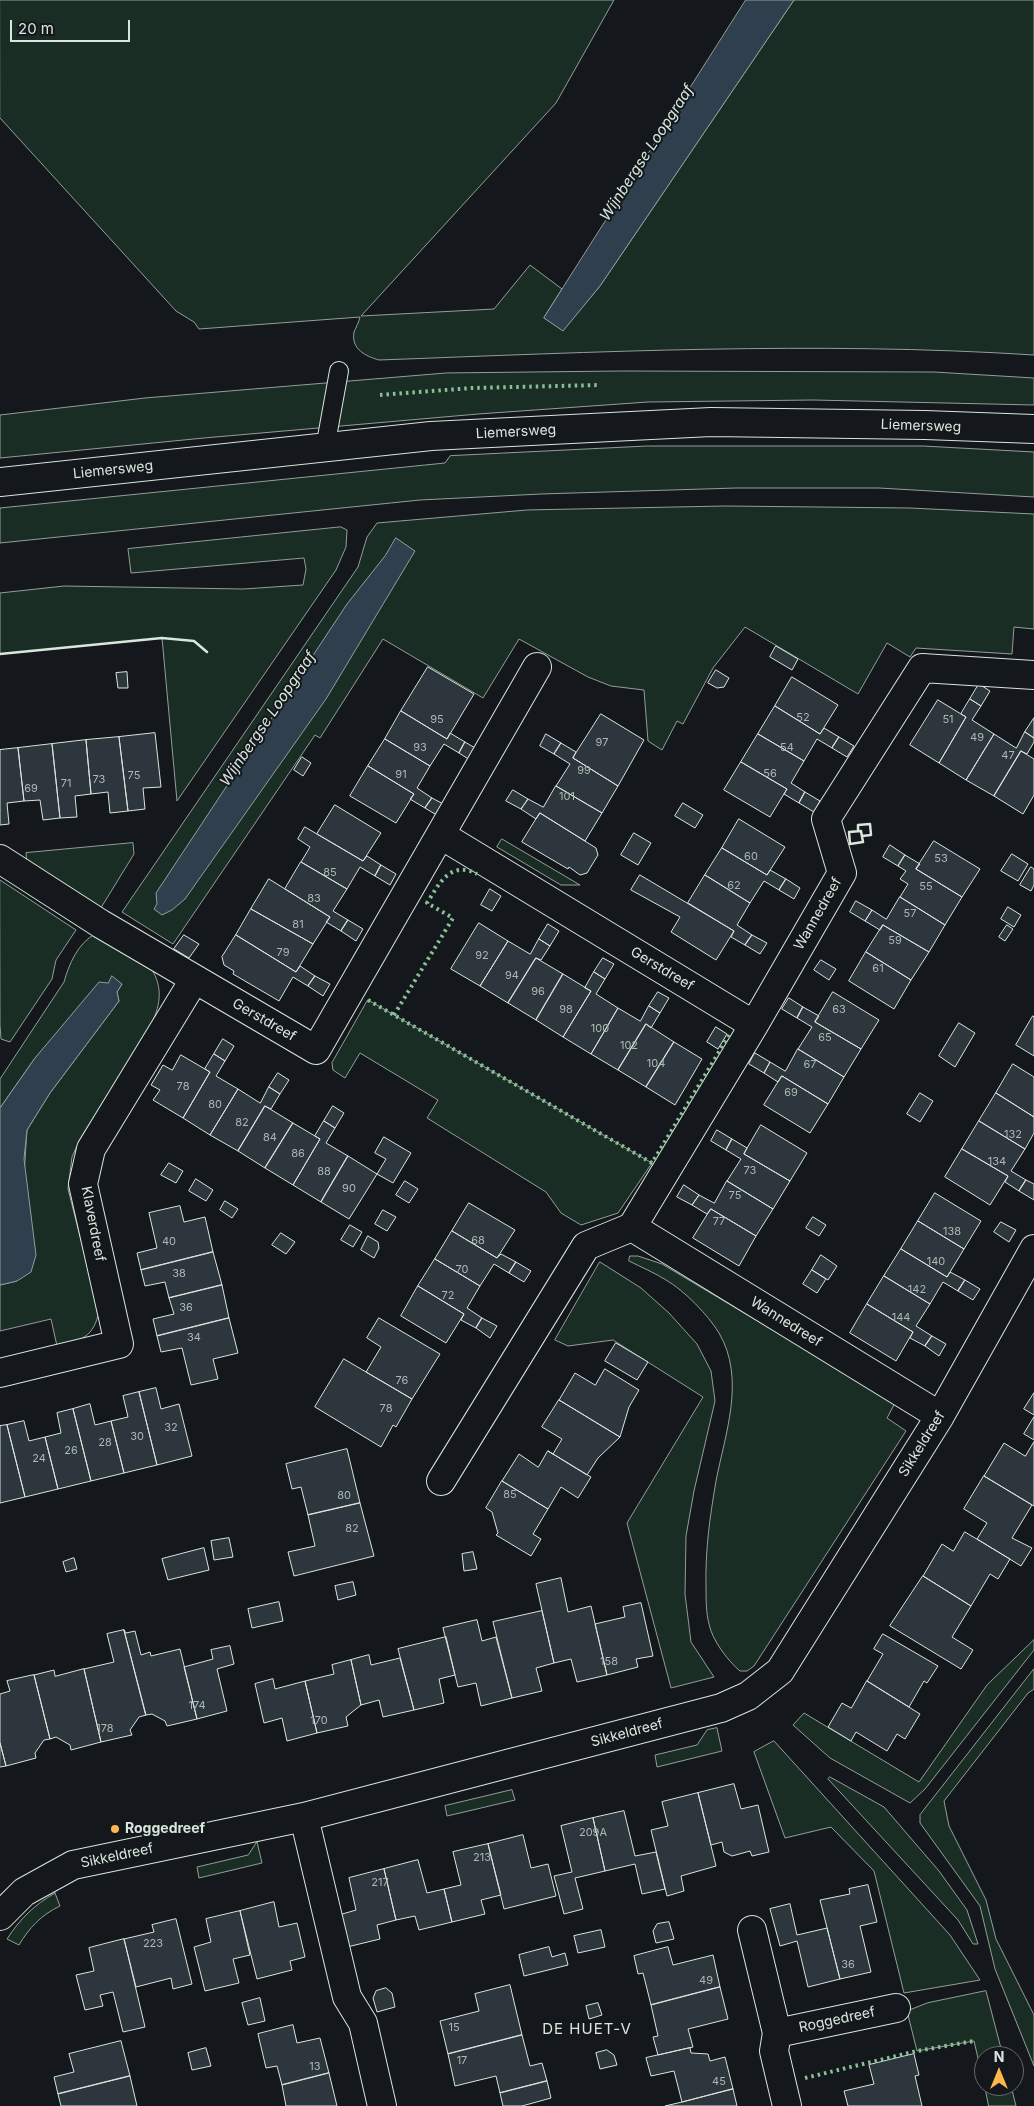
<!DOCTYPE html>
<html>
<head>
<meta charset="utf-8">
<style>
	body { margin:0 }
	#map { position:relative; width:1034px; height:2106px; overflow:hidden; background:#14181c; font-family:Inter,sans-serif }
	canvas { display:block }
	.north { position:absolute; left:974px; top:2046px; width:50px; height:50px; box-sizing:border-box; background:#14181c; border:1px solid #626a69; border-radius:50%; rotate:0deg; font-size:14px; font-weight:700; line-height:20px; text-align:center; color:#d8e6dc }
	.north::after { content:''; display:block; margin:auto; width:18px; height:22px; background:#ffb74d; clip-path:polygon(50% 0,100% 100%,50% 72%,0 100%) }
	.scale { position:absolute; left:10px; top:20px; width:120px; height:22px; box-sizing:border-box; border:2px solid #d8e6dc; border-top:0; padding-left:6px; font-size:15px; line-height:18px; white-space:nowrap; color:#d8e6dc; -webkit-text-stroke:4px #14181c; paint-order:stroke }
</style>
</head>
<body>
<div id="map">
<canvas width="1034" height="2106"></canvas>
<div class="north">N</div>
<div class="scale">20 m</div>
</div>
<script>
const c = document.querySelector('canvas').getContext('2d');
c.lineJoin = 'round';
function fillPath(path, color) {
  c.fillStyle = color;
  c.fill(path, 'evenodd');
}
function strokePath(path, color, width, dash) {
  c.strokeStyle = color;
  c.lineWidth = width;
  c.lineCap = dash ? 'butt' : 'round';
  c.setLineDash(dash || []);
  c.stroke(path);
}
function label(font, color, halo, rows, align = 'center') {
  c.font = font + ' Inter,sans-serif';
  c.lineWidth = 4;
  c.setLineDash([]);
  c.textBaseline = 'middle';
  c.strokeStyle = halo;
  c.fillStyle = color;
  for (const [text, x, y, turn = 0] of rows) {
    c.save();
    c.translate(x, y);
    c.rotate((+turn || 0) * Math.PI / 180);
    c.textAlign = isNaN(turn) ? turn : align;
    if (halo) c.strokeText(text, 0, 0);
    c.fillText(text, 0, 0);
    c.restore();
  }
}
const green = new Path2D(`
	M0,0H614L556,103L361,316L494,309L530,265L562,289L544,318L563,330L600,286L794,0H1034V355C816,341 597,352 379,360C365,356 351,349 354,332C356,327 359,322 360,317L199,329L194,322L176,311L0,118Z
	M622,371L934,372L1034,378V405L813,400L648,402L478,414L204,438L0,458V415L145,398L446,373Z
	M647,446H923L1034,452V497L879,488H736L541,494L420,500L0,543V508L445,463L450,456Z
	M726,506L910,508L1034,514V629L1014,627L1012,654L916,648L910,657L887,643L858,694L745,627L713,668L683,724L677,721L662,750L648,741L644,690L611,686L588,677L519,639L483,698L383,639L320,738L315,735L173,944L122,912L358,567L367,537L377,523L527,510Z
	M341,527L347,530L346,547L336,570L177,801L162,638L0,654V593L64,586L243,589L303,585L306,569L304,558L131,573L128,549Z
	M502,839L580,885H561L497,847Z
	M133,843L134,854L99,911L27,867L26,853Z
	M0,880L76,930L56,960L52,979L10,1042L1,1039L0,1025Z
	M95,934L151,968C164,988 160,1007 150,1027L80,1139L72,1157L68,1189L99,1311C94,1337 81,1341 57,1346L51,1319L0,1331V1285L17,1281L27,1130L50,1093L119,1001L117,992L122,984L108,983L35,1058L0,1108V1079L64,982C69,964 78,943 95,934Z
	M368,1000L652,1163L618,1213L581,1225L561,1213L546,1192L427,1118L438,1100L360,1053L345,1078L333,1070L332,1063Z
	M630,1256H638L662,1264L895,1403L887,1418L906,1431L754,1666L747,1671H740C728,1661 712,1640 709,1624C706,1613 706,1599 706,1587C705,1551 710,1516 716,1481C725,1434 746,1379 719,1333C708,1315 685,1291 666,1280C655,1273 641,1267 629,1261Z
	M600,1262L641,1288L669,1313L697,1344L711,1371L715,1401L694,1491L686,1536L685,1594L691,1642L714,1677L671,1688L627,1523L703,1397L613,1340L568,1346L555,1340Z
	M1034,1640V1650L925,1789L910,1803L830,1758L793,1725L804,1713L919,1782L987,1685Z
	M1034,1669V1689L1028,1693L944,1801L949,1826L986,1900L996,1939L1034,2015V2066L995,1969L980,1906L920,1823V1815Z
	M717,1728L722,1751L657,1767L655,1755L697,1745L707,1730Z
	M774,1741L950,1935L980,1980L904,1993L874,1871L831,1827L785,1838L754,1752Z
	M830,1777L884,1807L939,1871L967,1910L978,1944H973L958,1920L828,1779Z
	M512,1790L515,1800L447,1816L445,1806Z
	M257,1842L262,1863L199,1878L197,1867L248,1855Z
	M55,1893L60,1906C41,1915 29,1928 19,1945L7,1939C20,1919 34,1905 55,1893Z
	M986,1991L1003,2056H984V2084L974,2041L917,2051L907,2011L927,2003Z
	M985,2086H1011L1016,2106H989Z`);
fillPath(green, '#1a2d24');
strokePath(green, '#939e99', 1);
const water = new Path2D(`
	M746,0H794L600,286L563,331L544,318Z
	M396,538L415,551L326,699L185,899L172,910L162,915L154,909L157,904L156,893L347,604L385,556Z
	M112,976L122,984L117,992L119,1001L50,1093L27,1130L24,1159L36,1255L31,1272L17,1281L0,1285V1108L35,1058L99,982L108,983Z`);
fillPath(water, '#2f3f4d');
strokePath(water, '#939e99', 1);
const building = new Path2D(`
	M776,646L798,659L792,670L770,657Z
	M428,667L474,694L447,739L401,711Z
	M716,670L729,678L724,687L717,688L708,683Z
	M127,672L128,688H118L116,673Z
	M792,677L838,705L820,734L775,706Z
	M979,684L990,691L981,706L970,699Z
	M970,699L981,706L972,720L994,734L966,780L939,763L966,717L961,714Z
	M938,700L966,717L939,763L910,745Z
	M775,706L820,734L824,728L839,737L832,748L817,739L804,761L758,734Z
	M401,711L447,739L450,733L465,742L459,753L444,744L430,766L385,739Z
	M601,714L644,740L618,786L573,758Z
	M1034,718V738L1025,732Z
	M1025,732L1034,738V742L1027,754L1021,751L994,796L966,780L994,734L1016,748Z
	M155,733L161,787L143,788L145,809L128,811L119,737Z
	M546,734L561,743L554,754L540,746Z
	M758,734L804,761L791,783L805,792L799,803L784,794L787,789L741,762Z
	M119,737L128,811L110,813L108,792L91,794L86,740Z
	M839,737L854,746L847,757L832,748Z
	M385,739L430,766L417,788L432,798L425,808L410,799L414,794L368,766Z
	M86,740L91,794L75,796L77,817L60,818L52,744Z
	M465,742L480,751L473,762L459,753Z
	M561,743L576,752L573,758L618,786L602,813L556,786L570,764L554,754Z
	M52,744L60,818L43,820L40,800L24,801L18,748Z
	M18,748L24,801L7,803L9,824L0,825V750Z
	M1021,751L1034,759V795L1023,814L994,796Z
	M302,757L311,763L303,776L294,770Z
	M741,762L787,789L770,817L724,790Z
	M368,766L414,794L396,823L350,796Z
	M556,786L602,813L585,841L540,813L536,819L521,809L528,799L543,807Z
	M513,790L528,799L521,809L506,801Z
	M805,792L820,801L814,812L799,803Z
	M432,798L447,806L440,817L425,808Z
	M683,803L703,815L695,828L675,816Z
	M335,805L381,833L363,861L317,834Z
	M540,813L596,848L598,855L587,873L580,875L569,867L568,869L522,842Z
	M739,819L785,847L767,875L722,848Z
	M305,827L363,861L367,856L381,865L375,876L360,867L347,889L301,862L310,847L298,839Z
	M634,833L651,843L638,865L621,855Z
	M934,841L980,869L962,897L916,869Z
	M890,845L905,855L898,866L883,857Z
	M722,848L767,875L770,870L786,879L779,890L764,881L750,903L705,875Z
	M1012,854L1028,864L1018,881L1001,871Z
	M905,855L920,864L916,869L962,897L945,925L900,897L908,884L900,879L906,871L898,866Z
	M301,862L347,889L333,911L348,920L341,931L326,922L330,917L285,889Z
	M381,865L396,874L390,885L375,876Z
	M1031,867L1034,869V885L1031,891L1020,885Z
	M640,875L734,931L716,960L671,932L680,917L631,890Z
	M705,875L750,903L737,925L752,935L745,945L731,937L734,931L688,903Z
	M269,879L330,917L313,944L251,909Z
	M786,879L800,888L794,899L779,890Z
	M490,889L501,896L492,911L481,905Z
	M900,897L945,925L929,952L883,925L880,930L865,921L872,910L886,919Z
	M856,901L872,910L865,921L850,912Z
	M1008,907L1021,915L1014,927L1001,919Z
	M251,909L313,944L296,972L236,935Z
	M348,920L363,929L356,941L341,931Z
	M479,923L508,941L480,986L451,969Z
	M548,924L559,931L550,946L539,939Z
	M883,925L929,952L911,980L866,952Z
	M1007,925L1013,929L1005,941L999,937Z
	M184,935L199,944L189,958L174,949Z
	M236,935L296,972L300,966L315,976L308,986L293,977L279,1001L233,974L234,971L224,965L222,957Z
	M752,935L767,943L760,954L745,945Z
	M539,939L550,946L541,960L536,958L508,1003L480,986L508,941L530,954Z
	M866,952L911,980L894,1009L849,981Z
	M536,958L563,974L536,1020L508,1003Z
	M603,958L614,964L605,979L594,972Z
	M821,960L836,969L829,980L814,970Z
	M594,972L605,979L596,994L618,1008L591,1054L563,1037L591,991L585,988Z
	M563,974L591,991L563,1037L536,1020Z
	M315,976L330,984L323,996L308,986Z
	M658,992L669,998L660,1013L649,1006Z
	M833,992L879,1020L861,1049L815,1022Z
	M789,998L803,1007L797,1018L782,1009Z
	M649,1006L660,1013L651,1028L646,1024L618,1070L591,1054L618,1008L640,1021Z
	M803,1007L819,1016L815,1022L861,1049L844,1077L798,1049L812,1027L797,1018Z
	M1033,1016L1034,1017V1056L1016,1045Z
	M959,1023L975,1033L955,1067L939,1056Z
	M646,1024L674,1042L646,1087L618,1070Z
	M716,1027L727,1034L718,1049L707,1042Z
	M223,1039L234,1046L225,1061L214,1054Z
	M674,1042L702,1059L675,1105L646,1087Z
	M798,1049L844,1077L828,1104L782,1076L778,1082L764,1073L770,1062L785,1071Z
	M755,1053L770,1062L764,1073L749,1064Z
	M214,1054L225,1061L216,1076L238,1089L210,1135L183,1118L210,1072L205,1069Z
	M181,1055L210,1072L183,1118L153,1100L160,1090L151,1085L163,1065L172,1070Z
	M1013,1064L1034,1077V1117L996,1093Z
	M278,1073L289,1080L280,1094L269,1087Z
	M782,1076L828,1104L810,1133L764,1105Z
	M269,1087L280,1094L271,1109L265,1106L238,1151L210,1135L238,1089L260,1103Z
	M920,1093L933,1101L920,1122L907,1114Z
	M996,1093L1034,1117V1133L1025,1149L979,1121Z
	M265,1106L293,1123L265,1168L238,1151Z
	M333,1106L344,1113L335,1128L324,1121Z
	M324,1121L335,1128L326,1143L348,1156L321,1202L293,1185L320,1139L315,1136Z
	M979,1121L1025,1149L1011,1171L1026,1180L1019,1191L1005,1182L1008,1176L962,1149Z
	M293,1123L320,1139L293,1185L265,1168Z
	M761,1125L807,1153L790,1181L744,1154Z
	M717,1130L732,1139L726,1150L711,1141Z
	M384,1137L411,1153L393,1183L377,1174L386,1159L375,1153Z
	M732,1139L747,1148L744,1154L790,1181L773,1209L727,1181L741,1159L726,1150Z
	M962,1149L1008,1176L990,1205L945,1177Z
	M348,1156L377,1174L349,1219L321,1202Z
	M169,1163L183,1171L176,1183L161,1175Z
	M196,1179L213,1190L206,1201L189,1191Z
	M1026,1180L1034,1184V1200L1019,1191Z
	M405,1181L418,1189L409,1203L396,1195Z
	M727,1181L773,1209L756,1236L711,1209L707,1214L692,1205L699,1195L714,1203Z
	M684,1185L699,1195L692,1205L677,1197Z
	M935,1193L981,1221L964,1249L918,1221Z
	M225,1201L238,1209L232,1218L220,1210Z
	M469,1203L515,1230L497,1258L452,1231Z
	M180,1206L184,1222L205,1217L213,1252L141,1270L137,1253L157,1248L149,1213Z
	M711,1209L756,1236L739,1266L693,1238Z
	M383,1210L396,1217L387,1231L375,1224Z
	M813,1217L826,1225L819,1236L806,1228Z
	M918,1221L964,1249L947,1277L901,1249Z
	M1001,1222L1016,1230L1009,1242L994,1232Z
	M350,1225L362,1232L353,1247L341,1240Z
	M452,1231L497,1258L501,1254L516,1262L509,1273L494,1264L480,1286L435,1259Z
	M281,1233L295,1242L286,1254L272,1245Z
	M368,1236L378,1242L379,1248L374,1258L361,1250Z
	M901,1249L947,1277L950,1272L965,1280L958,1291L943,1282L930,1304L884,1276Z
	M213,1252L222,1285L169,1298L165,1282L145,1286L141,1270Z
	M821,1255L837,1266L828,1280L812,1270Z
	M435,1259L480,1286L467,1308L482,1318L476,1328L461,1320L464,1314L418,1286Z
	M516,1262L531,1271L524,1282L509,1273Z
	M812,1270L826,1279L817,1293L803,1284Z
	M884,1276L930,1304L916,1326L932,1336L925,1346L910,1338L913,1332L867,1304Z
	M965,1280L980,1289L973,1300L958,1291Z
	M222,1285L229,1318L157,1336L153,1319L174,1314L169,1298Z
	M418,1286L464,1314L446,1343L401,1316Z
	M867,1304L913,1332L896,1361L850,1333Z
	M229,1318L238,1353L213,1359L218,1379L191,1385L182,1348L161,1352L157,1336Z
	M379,1318L440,1354L412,1399L366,1372L381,1347L367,1338Z
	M482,1318L497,1326L490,1338L476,1328Z
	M932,1336L946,1344L939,1356L925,1346Z
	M616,1343L648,1362L637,1380L605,1361Z
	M344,1359L412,1399L396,1427L393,1425L381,1447L315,1407Z
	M605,1369L639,1390L629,1407L620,1437L559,1400L575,1373L595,1385Z
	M156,1388L161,1409L179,1404L192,1456L157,1465L139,1392Z
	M139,1392L157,1465L124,1473L111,1421L128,1417L123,1396Z
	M1034,1393V1415L1024,1409Z
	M559,1400L620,1437L598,1458L587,1475L548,1451L553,1454L562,1439L542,1427Z
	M90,1404L95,1425L111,1421L124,1473L91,1481L73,1409Z
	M73,1409L91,1481L58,1489L45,1437L61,1433L57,1413Z
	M1034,1417V1440L1024,1434Z
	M24,1421L29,1441L45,1437L58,1489L25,1497L7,1425Z
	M7,1425L25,1497L0,1503V1426Z
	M1034,1442V1506L984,1476L1004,1443L1025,1456Z
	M347,1449L360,1503L308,1515L301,1487L292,1489L286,1464Z
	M548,1451L591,1477L578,1498L561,1487L548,1509L502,1481L519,1454L538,1467Z
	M984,1476L1032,1505L1012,1538L1032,1548L1021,1566L977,1539L987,1523L964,1509Z
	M502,1481L548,1509L533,1534L541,1539L531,1556L496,1535L498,1533L492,1512L486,1508Z
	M360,1503L374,1556L294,1576L288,1552L315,1546L308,1515Z
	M965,1532L1010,1559L998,1579L990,1574L971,1606L923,1576L942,1544L953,1551Z
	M229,1538L233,1557L214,1560L211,1541Z
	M204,1548L209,1570L168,1580L162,1559Z
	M473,1552L477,1569L464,1571L462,1554Z
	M74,1558L77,1569L66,1572L63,1562Z
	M923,1576L971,1606L952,1637L973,1650L961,1669L890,1626Z
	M561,1578L568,1612L591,1606L607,1675L577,1682L571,1659L554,1663L536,1584Z
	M353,1582L356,1595L338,1600L335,1586Z
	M279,1602L283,1621L252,1628L248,1609Z
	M641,1603L653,1656L636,1659L638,1667L607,1675L595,1624L625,1617L623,1607Z
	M542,1611L554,1663L536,1668L542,1691L512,1698L493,1622Z
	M477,1620L482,1641L496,1637L512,1698L481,1706L476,1683L458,1687L443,1628Z
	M124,1630L126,1633L135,1631L141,1655L150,1652L151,1656L180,1649L197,1719L167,1726L165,1721L152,1714L146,1715Z
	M124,1630L146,1715L139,1717L130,1730L132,1735L101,1742L84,1669L114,1662L107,1634Z
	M883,1634L938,1666L927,1683L924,1681L909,1707L867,1681L883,1654L874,1649Z
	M446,1637L455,1675L439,1679L444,1703L414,1710L398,1649Z
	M230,1646L234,1664L217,1669L227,1711L197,1719L184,1667L213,1659L211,1650Z
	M369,1655L371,1665L400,1658L414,1710L383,1717L379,1700L361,1705L351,1660Z
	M351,1660L361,1705L346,1717L348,1726L317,1733L305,1681L334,1674L332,1665Z
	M84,1669L101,1742L71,1750L70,1745L56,1737L50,1739L34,1675L54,1670L55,1676Z
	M34,1675L50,1739L44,1740L35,1753L36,1758L6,1766L0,1743V1694L10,1691L7,1681Z
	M273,1679L275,1689L305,1681L317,1733L287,1741L282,1718L264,1723L255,1684Z
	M867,1681L920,1714L905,1739L897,1734L887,1751L856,1732L851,1741L828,1727L842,1703L851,1708Z
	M0,1743L6,1766L0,1767Z
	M734,1784L741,1809L758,1805L769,1852L752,1856L750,1851L732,1856L724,1852L722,1842L711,1845L698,1793Z
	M698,1793L716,1866L681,1876L684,1891L667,1896L651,1830L668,1826L662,1802Z
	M624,1811L635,1856L656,1852L665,1889L642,1894L635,1864L605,1871L593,1818Z
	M593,1818L605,1871L575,1878L583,1909L564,1914L554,1876L572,1872L561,1826Z
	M523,1835L531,1868L548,1864L556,1896L504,1909L488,1844Z
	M488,1844L501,1895L481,1900L485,1914L452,1922L444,1889L461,1885L453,1852Z
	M418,1860L427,1893L444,1889L452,1922L419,1930L415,1916L396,1920L384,1869Z
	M384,1869L396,1920L377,1925L380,1939L347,1947L339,1915L356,1910L349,1878Z
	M868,1885L877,1922L860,1926L871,1972L840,1979L820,1900L850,1894L849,1889Z
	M274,1902L279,1927L297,1923L305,1957L290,1961L292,1970L257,1979L240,1911Z
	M790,1904L797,1935L827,1928L840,1979L808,1987L797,1941L780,1946L770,1909Z
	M240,1911L250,1955L233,1959L239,1983L205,1991L194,1947L211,1942L206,1919Z
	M176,1919L192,1984L173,1989L171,1978L136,1987L124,1939L154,1932L152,1925Z
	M669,1922L674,1939L656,1943L653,1931L657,1924Z
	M601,1930L605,1947L578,1953L574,1936Z
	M124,1939L145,2027L123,2032L113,1992L100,1995L103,2006L85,2010L76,1975L94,1971L89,1948Z
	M549,1947L552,1957L565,1953L568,1965L524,1976L519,1955Z
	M668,1947L673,1965L713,1955L720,1987L651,2005L643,1973L638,1974L634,1956Z
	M510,1985L522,2035L448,2054L440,2021L479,2011L475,1994Z
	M720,1987L728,2019L688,2029L693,2047L658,2055L653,2037L658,2036L651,2005Z
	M386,1988L392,1993L395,2007L377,2012L373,1998L376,1991Z
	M260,1998L265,2021L248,2025L242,2003Z
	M598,2003L602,2015L589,2019L586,2006Z
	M293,2025L297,2043L320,2038L329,2073L282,2085L277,2066L266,2068L258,2034Z
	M522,2035L530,2066L542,2063L547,2081L500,2093L496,2076L455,2086L448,2054Z
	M121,2041L130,2076L58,2094L54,2077L74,2072L69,2054Z
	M206,2048L211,2066L192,2070L188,2053Z
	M690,2048L691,2053L708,2054L710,2061L725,2057L733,2089L682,2102L674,2071L651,2076L646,2058Z
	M607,2050L614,2055L617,2065L600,2069L596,2053Z
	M914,2054L919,2075L915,2076L922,2106H848L844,2091L874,2084L869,2065Z
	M329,2073L337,2106H286L282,2085Z
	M130,2076L137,2106H61L58,2094Z
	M547,2081L551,2098L522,2106H503L500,2093Z
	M733,2089L737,2106H665L682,2102Z`);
fillPath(building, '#2c363c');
strokePath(building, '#d8e6dc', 1);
const service = new Path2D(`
	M325,448L339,371`);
const minor = new Path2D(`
	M441,835L754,1025
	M0,859L101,924L316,1050L537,667
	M632,1227L940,1416
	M0,1373L119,1344L83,1184L91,1149L194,980
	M441,1481L586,1246L632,1227L754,1025L842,873L826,819L922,668L1034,675
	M304,1817L347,1997L363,2023L382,2106
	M0,1916L24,1892L73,1865L304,1817L721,1708L748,1696L780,1671L940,1416L1034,1249
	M752,1930L777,2033L774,2051L787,2106
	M777,2033L896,2008`);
const secondary = new Path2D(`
	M0,482L431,436L711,422L925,425L1034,429`);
strokePath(service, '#d8e6dc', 20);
strokePath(minor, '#d8e6dc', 30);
strokePath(secondary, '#d8e6dc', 30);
strokePath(service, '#14181c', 18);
strokePath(minor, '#14181c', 28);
strokePath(secondary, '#14181c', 28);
strokePath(new Path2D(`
	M380,395L472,388L600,385
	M368,1000L652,1163L731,1032
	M394,1015L453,918L427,903C439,884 450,860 477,874
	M805,2078L917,2051L974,2041`), '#8ac095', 4, [2.5, 4]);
strokePath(new Path2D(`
	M0,654L162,638L194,641L207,652
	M858,831V825L870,824L871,835L862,836
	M861,831L863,842L850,844L849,832Z`), '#d8e6dc', 2.5);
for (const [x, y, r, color] of [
	[115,1829,5,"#ffb74d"]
]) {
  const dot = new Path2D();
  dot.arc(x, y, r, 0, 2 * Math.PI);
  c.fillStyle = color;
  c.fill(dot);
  strokePath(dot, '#14181c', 2);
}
label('11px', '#adbab4', null, [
	["52",803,718],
	["95",437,720],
	["51",948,720],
	["49",977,738],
	["97",602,743],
	["93",420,748],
	["54",787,748],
	["47",1008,756],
	["99",584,771],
	["56",770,774],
	["91",401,775],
	["75",134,776],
	["73",99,780],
	["71",66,784],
	["69",31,789],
	["101",567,797],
	["60",751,857],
	["53",941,859],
	["85",330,873],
	["62",734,886],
	["55",926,887],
	["83",314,899],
	["57",910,914],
	["81",298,925],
	["59",895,941],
	["79",283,953],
	["92",482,956],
	["61",878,969],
	["94",512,976],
	["96",538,992],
	["98",566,1010],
	["63",839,1010],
	["100",600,1029],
	["65",825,1038],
	["102",629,1046],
	["104",656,1064],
	["67",810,1065],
	["78",183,1087],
	["69",791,1093],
	["80",215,1105],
	["82",242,1123],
	["132",1013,1135],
	["84",270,1138],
	["86",298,1154],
	["134",997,1162],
	["73",750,1171],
	["88",324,1172],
	["90",349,1189],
	["75",735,1196],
	["77",719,1222],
	["138",952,1232],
	["68",478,1241],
	["40",169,1242],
	["140",936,1262],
	["70",462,1270],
	["38",179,1274],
	["142",917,1290],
	["72",448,1296],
	["36",186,1308],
	["144",901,1318],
	["34",194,1338],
	["76",402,1381],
	["78",386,1409],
	["32",171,1428],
	["30",137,1437],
	["28",105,1443],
	["26",71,1451],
	["24",39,1459],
	["85",510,1495],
	["80",344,1496],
	["82",352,1529],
	["158",609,1662],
	["174",197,1706],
	["170",319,1721],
	["178",105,1729],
	["209A",593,1833],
	["213",482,1858],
	["217",380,1883],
	["223",153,1944],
	["36",848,1965],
	["49",706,1981],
	["15",454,2028],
	["17",462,2061],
	["13",315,2067],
	["45",719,2082]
]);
label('14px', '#d8e6dc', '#14181c', [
	["Liemersweg",921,426,2],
	["Liemersweg",516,432,-3],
	["Liemersweg",113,470,-6],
	["Wannedreef",818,914,-60],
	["Gerstdreef",662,969,31],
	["Gerstdreef",264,1020,30],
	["Klaverdreef",93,1224,79],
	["Wannedreef",786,1322,32],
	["Sikkeldreef",922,1444,-58],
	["Sikkeldreef",627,1733,-15],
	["Sikkeldreef",117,1856,-12],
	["Roggedreef",837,2020,-12]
]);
label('bold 14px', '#d8e6dc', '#14181c', [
	["Roggedreef",125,1829]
], 'left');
label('italic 15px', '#d8e6dc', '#14181c', [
	["Wijnbergse Loopgraaf",647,153,-57],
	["Wijnbergse Loopgraaf",268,719,-56]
]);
c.letterSpacing = '1px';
label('15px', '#d8e6dc', '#14181c', [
	["DE HUET-V",587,2029]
]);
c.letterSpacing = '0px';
</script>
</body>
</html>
